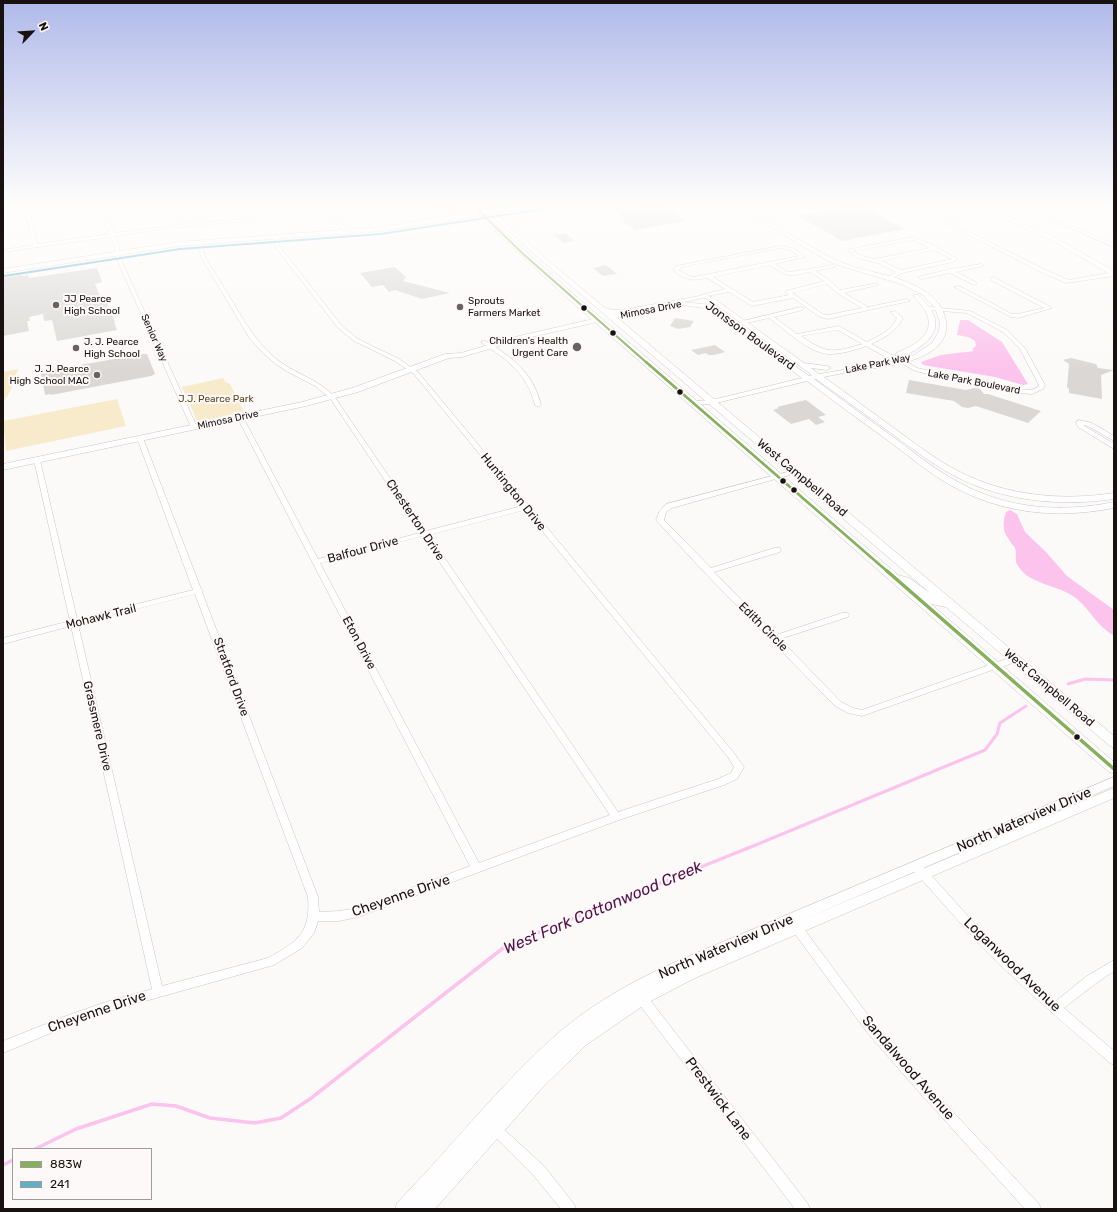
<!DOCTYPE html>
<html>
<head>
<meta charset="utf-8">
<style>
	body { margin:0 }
	#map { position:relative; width:1117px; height:1212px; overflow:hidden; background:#fcfaf9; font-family:Rubik,sans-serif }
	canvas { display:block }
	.frame { position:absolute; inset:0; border:4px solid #18110f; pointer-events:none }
	.legend { position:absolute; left:12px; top:1148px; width:140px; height:52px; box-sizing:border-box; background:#fdf9f8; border:1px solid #a19c9b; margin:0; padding:5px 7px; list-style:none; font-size:12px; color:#18110f }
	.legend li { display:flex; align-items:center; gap:8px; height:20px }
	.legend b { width:20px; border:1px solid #a19c9b }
	.north { position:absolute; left:12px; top:12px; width:40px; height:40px; -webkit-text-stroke:3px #fdf9f8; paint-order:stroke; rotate:65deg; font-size:11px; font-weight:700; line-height:16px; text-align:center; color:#18110f }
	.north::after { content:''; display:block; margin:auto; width:14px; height:18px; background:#18110f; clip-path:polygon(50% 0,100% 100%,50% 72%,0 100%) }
</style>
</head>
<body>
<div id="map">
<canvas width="1117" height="1212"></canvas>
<div class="frame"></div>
<ul class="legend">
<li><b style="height:5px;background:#85b05a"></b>883W</li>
<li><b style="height:5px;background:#5fb0c7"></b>241</li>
</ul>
<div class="north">N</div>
</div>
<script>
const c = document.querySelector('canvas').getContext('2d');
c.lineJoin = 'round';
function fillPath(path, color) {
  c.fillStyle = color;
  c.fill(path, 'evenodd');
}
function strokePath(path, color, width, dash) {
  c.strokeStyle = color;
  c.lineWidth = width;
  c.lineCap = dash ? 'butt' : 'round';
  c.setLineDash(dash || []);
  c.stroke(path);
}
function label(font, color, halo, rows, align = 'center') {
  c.font = font + ' Rubik,sans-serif';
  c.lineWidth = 4;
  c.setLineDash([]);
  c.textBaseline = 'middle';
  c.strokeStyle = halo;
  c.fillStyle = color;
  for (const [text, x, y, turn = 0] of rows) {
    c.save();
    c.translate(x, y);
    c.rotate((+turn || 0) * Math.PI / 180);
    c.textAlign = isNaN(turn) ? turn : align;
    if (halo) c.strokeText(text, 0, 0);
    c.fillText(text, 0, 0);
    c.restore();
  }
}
fillPath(new Path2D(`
	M18,369L11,390L3,403V372Z
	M223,378L225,382L230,384L244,412L200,421H197L182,387Z
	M117,399L126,426L6,451L3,421Z`), '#f7ebcb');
fillPath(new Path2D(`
	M960,320H968L1002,342L1028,384L1023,385L995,377L923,365L921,362L941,355L974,351L972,349L976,346L975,341L968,337L957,335Z
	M1010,510L1017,514L1025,532L1046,552L1067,576L1114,610V636C1096,625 1091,611 1077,599C1061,585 1029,585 1018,566C1014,561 1017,554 1015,548C1013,545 1010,542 1008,538C1002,530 1003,521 1006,512Z`), '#fcc3ec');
strokePath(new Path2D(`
	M1068,684L1085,679L1114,680
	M746,849L985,750L997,734L1000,723L1026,706`), '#fcc3ec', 3);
strokePath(new Path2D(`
	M35,1149L76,1129L152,1104L176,1106L210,1118L255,1123L281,1118L310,1099L507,945L748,848
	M3,1165L13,1160`), '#fcc3ec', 3.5);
fillPath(new Path2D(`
	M427,204H448L458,205L451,211L427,208Z
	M650,204H659L686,221L636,230L623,222L622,220H626L612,210Z
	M851,204L860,205L905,229L842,241L798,216L839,207L836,206Z
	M565,233L575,241L564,243L554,235Z
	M606,265L617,274L603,276L593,268Z
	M395,267L406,277L403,281L450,293L422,299L395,290L389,292L383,285L372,287L360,273Z
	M97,268L102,282L95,284L103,304L107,303L115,322H114L117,330L57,341L52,320L44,321L43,314L29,317L30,321H27L29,331L3,336V278L22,275L23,276L28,275L29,278Z
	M675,318L694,321L690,327L678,329L670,326Z
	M715,345L725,352L714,355H708L706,353L698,355L691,350Z
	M143,354H147L155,374L151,376L51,395V394L45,395L41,374L47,373L46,371Z
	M1071,358L1096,364L1098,368L1114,370L1101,375L1102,399L1069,393V389L1067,387L1069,364L1063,360Z
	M909,380L966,390L974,388L980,389L984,394H988L1041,411L1028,423L976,406L968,408L962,407L954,401L906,393Z
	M806,400L826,415L818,417L825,422L816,425L809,419L791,424L773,410L779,408L777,407Z`), '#dad7d4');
const minor = new Path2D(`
	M23,204H27L38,244L109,234L97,204H101L114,233L182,224L176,212L177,204H181L180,212L187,224L245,219L253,215L248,204H252L257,215L246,221L168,228L115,236L119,247V255L197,427L196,428H192L191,427L115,255V247L110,237L3,252V250L33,245Z
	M320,204H324L350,232V234H346Z
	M972,204H977L994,210L1052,236L1114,271V276L1066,283L1039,271L942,221L986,211ZM990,213L1048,238L1108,273L1069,280L1043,269L948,221Z
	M1016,204H1021L1114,244V247Z
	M275,236L279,237L278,244L281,248L342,326L358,339L399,359L418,372L734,753L744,767L737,779L724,785L619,820L358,917L339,921H318L314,933L302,948L274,965L106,1012L68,1026L3,1053V1041L66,1016L106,1002L152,989L71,626L3,644V638L70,621L34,460L35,459L37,458L40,460L77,619L193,590L137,438L140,436L143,438L201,589L203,591L202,592L318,897L319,912L339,911L358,908L470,866L237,417L240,415L243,417L318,559L420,533L330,398L315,386L288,372L277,365L263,353L250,339L201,257L197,241L201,242L205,257C215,273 225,289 234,304C246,324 257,343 275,358C293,373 318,379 334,396L426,531L522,506L414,374L395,361L354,341L338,328L277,249L274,244ZM525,510L728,757L734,767L731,773L718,779L618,812L429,535ZM422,536L610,815L479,863L320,563ZM195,594L308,897C311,933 297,942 268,958L162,986L78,624Z
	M913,237L938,247V248L958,259L953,262L902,273L890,280L888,279V277L896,272L878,263L858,258L849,252V249H851ZM912,240L930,248L875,259L862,256L853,251ZM934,250L952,259L901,270L882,261Z
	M780,246L793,248L805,257L775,264L787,272H790L833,265L835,266V267L815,271L828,279L840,290L878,283V285L844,293L868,307L907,299L910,301L828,319L820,317L793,298L752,306L729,292L701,297V295L725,289L707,278C692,281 686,281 673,270L676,266L681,265ZM780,248L790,250L799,256L694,277L689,276L679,270L682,267ZM770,265C789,278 788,276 810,272L824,281L786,291L785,292L789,295L753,302L713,277ZM827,284L837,293L862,308L828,315H824L792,293Z
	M981,264L983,265V266L956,272L976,282V284L974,285L950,273L921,279L918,277L947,270L949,268L952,269Z
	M993,277L1051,307L1052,308L1018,318L1011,317L954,287L959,286L1012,314H1018L1044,308L991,280V278Z
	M801,307L804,309L803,310L774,317L797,334L839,326L867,342C879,336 891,331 897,318L890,312L895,311L903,318C896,332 884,338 871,344L890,354L898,357L895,359L886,357L866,346C855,350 842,354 830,354C809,354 785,329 769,318L742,324L739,322ZM838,330L862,344C833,353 826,354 801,336Z
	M930,307L970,311L1007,330L1025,348L1045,385L1043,389L1032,394L1019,393L988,385L923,373L913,370L900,362L899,361L902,359L917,368L926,370L988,381L1019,389L1031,390L1038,387L1039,385L1020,349L1003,332L967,313L928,310L927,309Z
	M482,341C488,340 494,346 498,349C520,363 535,380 541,405L540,406L538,407L535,405C527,374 508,360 482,343Z
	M1079,420L1092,423L1114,436V441L1088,426L1083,425L1114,444V449L1078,427L1076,422Z
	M795,470L797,471V473L672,508L666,512L664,520L711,568L774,548H780L781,550L780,552L714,572L776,635L842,613H848L849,615L848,617L780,639L841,702L853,708L862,710L1012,657H1018L1019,659L1018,661L862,716L848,713L835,706L705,573L656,520L659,512L666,504Z
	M916,862L920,863L986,936L1020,969L1056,1001L1087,976L1114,960V971L1095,984L1064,1008L1114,1051V1065L1110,1063C1077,1034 1043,1006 1012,976C976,943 945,905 912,869L911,866L912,863Z
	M794,919L798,921L874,1023L927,1084L1039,1204L1041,1209H1025L919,1092L866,1031L790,927L789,924L790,921Z
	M639,990L643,991L808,1204L810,1209H795L635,999L633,995L635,991Z
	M494,1122L498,1124L544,1166L574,1204L576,1209H561L534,1176L490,1132L488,1128L490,1124Z`);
const tertiary = new Path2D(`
	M732,204H738C757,214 775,225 793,236C807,244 821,253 836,260C861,272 891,273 916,286C930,293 944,305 946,322C951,363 880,367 853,371C843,373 834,375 824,377C850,396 876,415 902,434C920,447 938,461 958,471C1006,496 1061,501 1114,493V499C1059,507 1000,501 951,474C931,463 913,449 895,436C869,417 843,398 816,379H814C842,400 870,420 897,440C917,455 936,470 958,482C1007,509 1060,513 1114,502V508C1057,519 1003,514 952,486C930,474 910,457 890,442C862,422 834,401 807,381L712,404L691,405V401H694L712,400L802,378L765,351L764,349L768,347L809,376L812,375L708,299L703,298L630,313L612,319L609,317L610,316L628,309L705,295L712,297L804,363L827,366L831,368L827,370L811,368L819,374L895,361L914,355L932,343L939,331L940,323L935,308L923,295L901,284L844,267L828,261Z
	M914,295H918C939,314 944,332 917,349C911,353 903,358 896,357V353C927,341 942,324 914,297Z
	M684,302L711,305L714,307L711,309L682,305L681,304Z
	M597,317L600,319L593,323L523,339L462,357L449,358L358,392L306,406L3,470V464L302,402L352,388L445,354L461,353L519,336L589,320Z
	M1114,777V786L802,920L1114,788V798L695,978L647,1003L586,1045L543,1087L435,1209H416V1207L415,1209H395L397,1203C453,1146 502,1081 563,1029C597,1001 635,980 675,962Z`);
const secondary = new Path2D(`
	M467,204H473L482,212L487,211L480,204H486L493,210L533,204H545L542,206L496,213L545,258L605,308L613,310L631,309V313L613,314L1114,736V748L1110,746L946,607L931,604L1114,762V774L1109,772L565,296L479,216L381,231L179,246L3,273V269L179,242L381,227L475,212ZM490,214L541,260L930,593L909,578L898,575L571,292L485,215Z`);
strokePath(minor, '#c9c4c3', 1);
strokePath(tertiary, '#c9c4c3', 1);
strokePath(secondary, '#c9c4c3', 1);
fillPath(minor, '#fffefe');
fillPath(tertiary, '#fffefe');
fillPath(secondary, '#fffefe');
strokePath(new Path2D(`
	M478,210L521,252L647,363
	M478,210L519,204`), '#85b05a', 2);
strokePath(new Path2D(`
	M646,362L888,572`), '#85b05a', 2.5);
strokePath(new Path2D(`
	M887,571L1114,769`), '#85b05a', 3.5);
strokePath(new Path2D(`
	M4,276L180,249L381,234L543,209`), '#5fb0c7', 2);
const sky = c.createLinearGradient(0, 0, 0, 373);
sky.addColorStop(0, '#b0baea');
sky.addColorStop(0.55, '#fefdfc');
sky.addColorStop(1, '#fefdfc00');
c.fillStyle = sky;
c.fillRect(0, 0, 1117, 373);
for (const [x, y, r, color] of [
	[56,305,4,"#686361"],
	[460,307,4,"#686361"],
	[584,308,3.5,"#18110f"],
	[613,333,3.5,"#18110f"],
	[577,347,5,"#686361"],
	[76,348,4,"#686361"],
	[97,375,4,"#686361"],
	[680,392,3.5,"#18110f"],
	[783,481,3.5,"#18110f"],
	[794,490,3.5,"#18110f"],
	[1077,737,3.5,"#18110f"]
]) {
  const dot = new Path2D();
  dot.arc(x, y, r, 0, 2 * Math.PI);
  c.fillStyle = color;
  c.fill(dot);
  strokePath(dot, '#fdf9f8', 1.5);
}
label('10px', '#18110f', '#fdf9f8', [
	["JJ Pearce",64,299],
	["High School",64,311],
	["Sprouts",468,301],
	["Farmers Market",468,313],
	["Children's Health",568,341,"right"],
	["Urgent Care",568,353,"right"],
	["J. J. Pearce",84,342],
	["High School",84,354],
	["J. J. Pearce",89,369,"right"],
	["High School MAC",89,381,"right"]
], 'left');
label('10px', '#18110f', '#fdf9f8', [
	["Mimosa Drive",651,310,-11],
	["Senior Way",154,338,66],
	["Lake Park Way",878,364,-11],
	["Lake Park Boulevard",974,382,11],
	["Mimosa Drive",228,420,-12]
]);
label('10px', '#54471e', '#fdf9f8', [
	["J.J. Pearce Park",216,399]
]);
label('12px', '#18110f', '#fdf9f8', [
	["Jonsson Boulevard",750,336,36],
	["West Campbell Road",802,478,40],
	["Huntington Drive",513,492,51],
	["Chesterton Drive",415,520,56],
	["Balfour Drive",363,550,-15],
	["Mohawk Trail",101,617,-14],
	["Edith Circle",763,627,45],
	["Eton Drive",359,643,62],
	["Stratford Drive",231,677,70],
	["West Campbell Road",1049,688,40],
	["Grassmere Drive",97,726,77]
]);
label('14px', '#18110f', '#fdf9f8', [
	["North Waterview Drive",1024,820,-23],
	["Cheyenne Drive",401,896,-19],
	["North Waterview Drive",726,947,-23],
	["Loganwood Avenue",1012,965,44],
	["Cheyenne Drive",97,1012,-19],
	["Sandalwood Avenue",908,1068,49],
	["Prestwick Lane",718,1099,53]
]);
label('italic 16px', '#550f49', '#fdf9f8', [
	["West Fork Cottonwood Creek",603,908,-23]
]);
</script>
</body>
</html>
